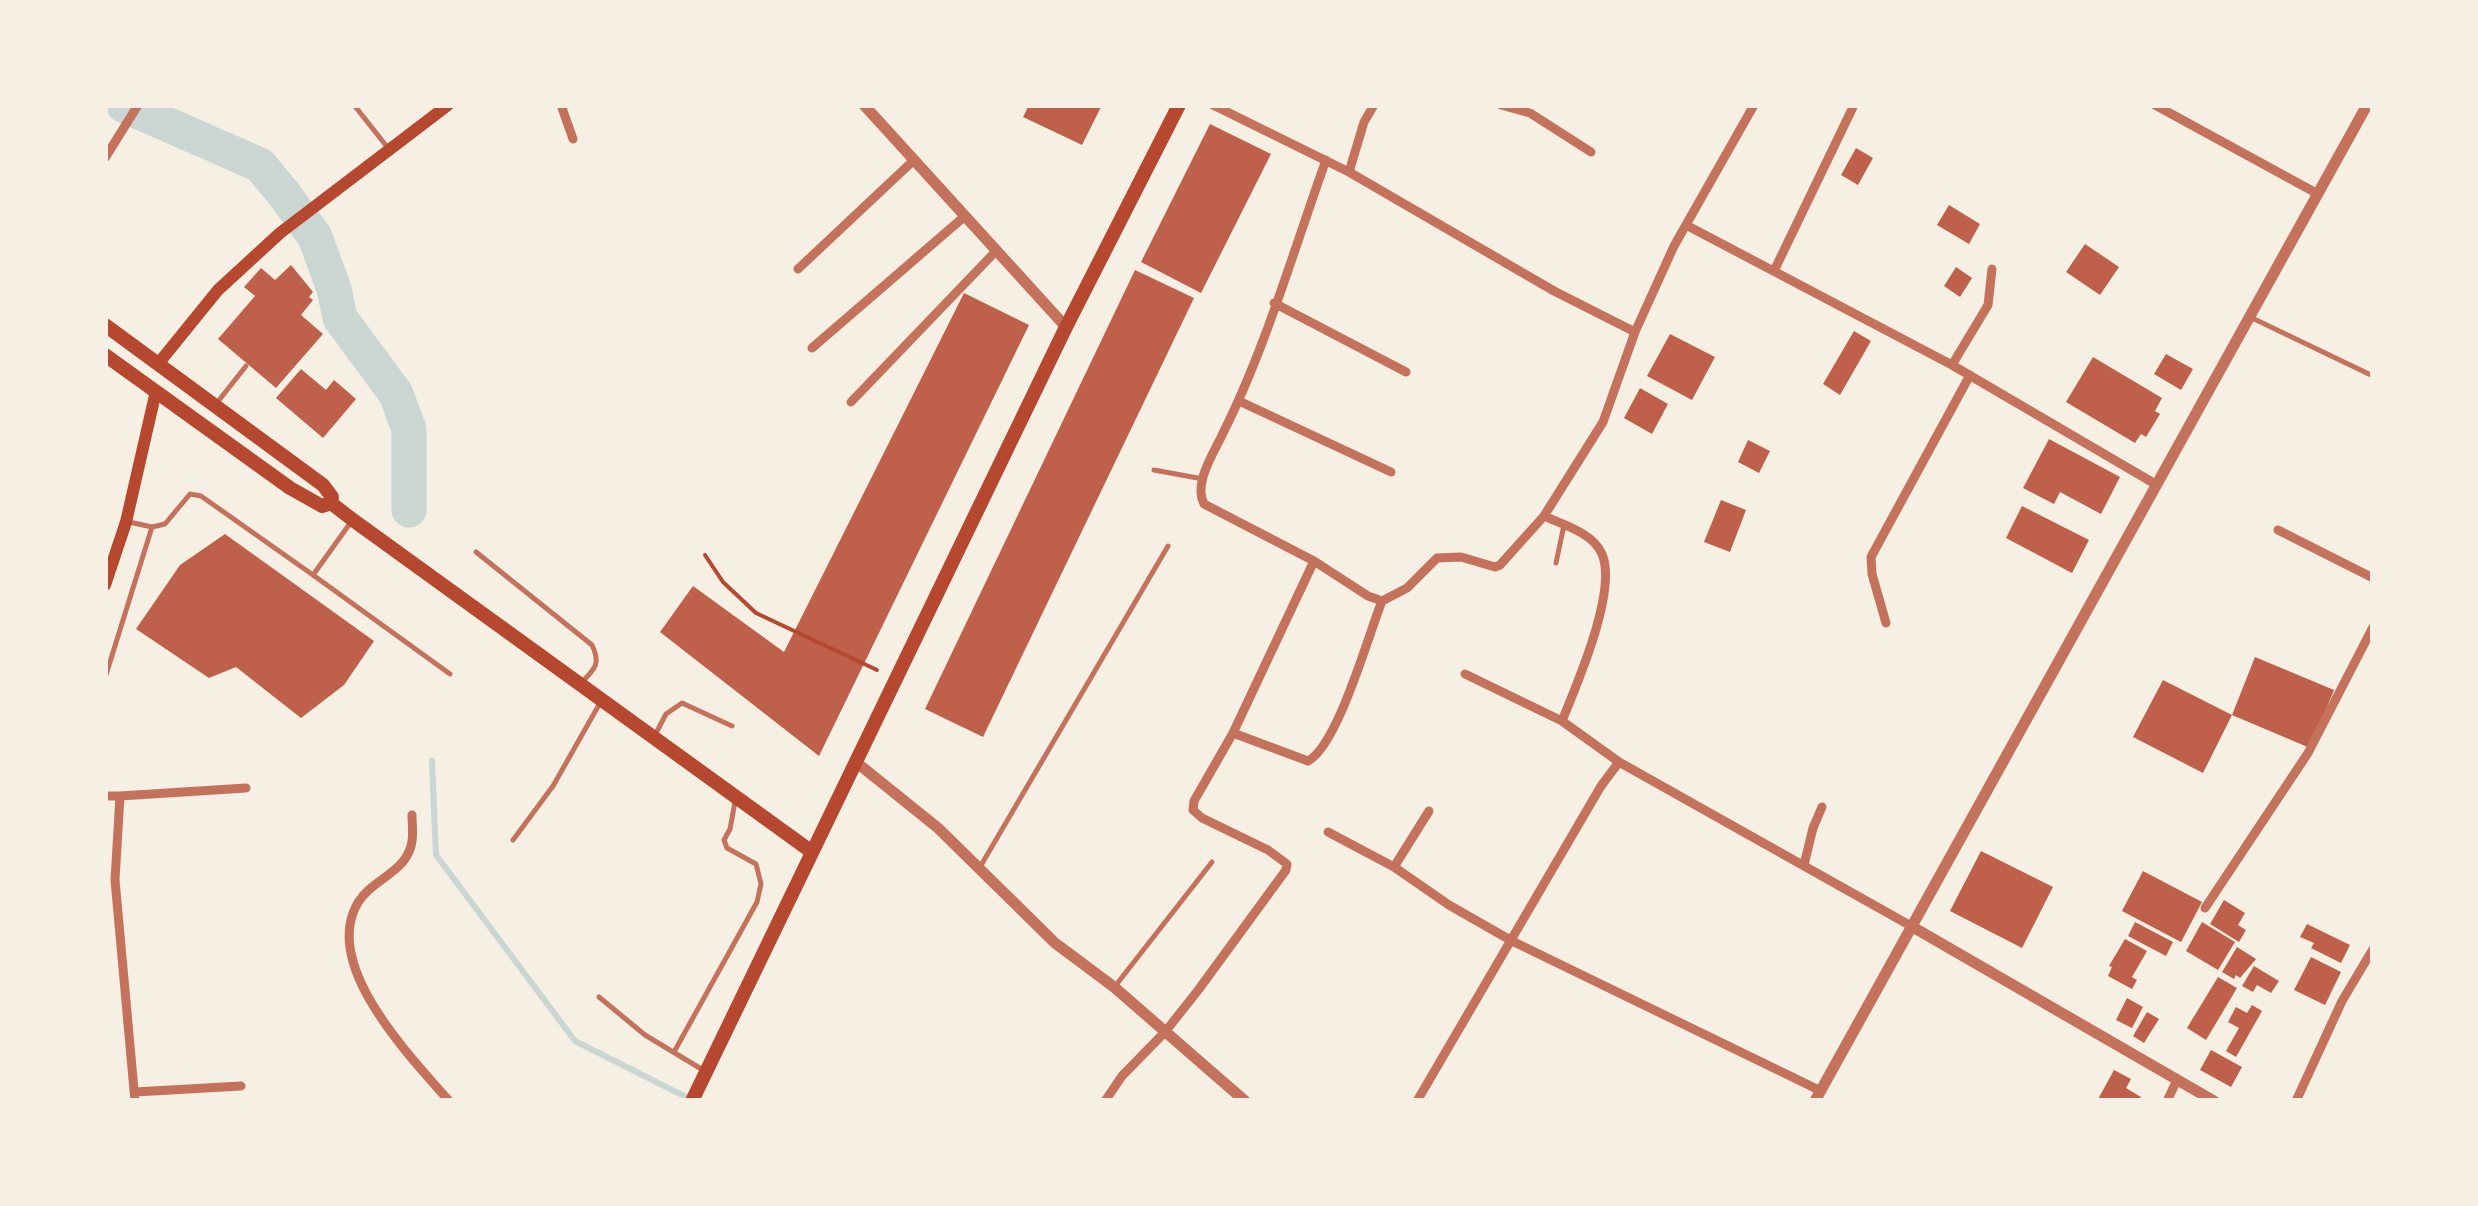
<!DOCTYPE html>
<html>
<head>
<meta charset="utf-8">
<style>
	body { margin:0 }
	#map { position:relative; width:2478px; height:1206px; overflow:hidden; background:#f6efe4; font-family:"Noto Sans",sans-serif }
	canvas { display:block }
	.frame { position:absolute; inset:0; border:108px solid #f6efe4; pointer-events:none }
</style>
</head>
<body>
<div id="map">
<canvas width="2478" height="1206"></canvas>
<div class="frame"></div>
</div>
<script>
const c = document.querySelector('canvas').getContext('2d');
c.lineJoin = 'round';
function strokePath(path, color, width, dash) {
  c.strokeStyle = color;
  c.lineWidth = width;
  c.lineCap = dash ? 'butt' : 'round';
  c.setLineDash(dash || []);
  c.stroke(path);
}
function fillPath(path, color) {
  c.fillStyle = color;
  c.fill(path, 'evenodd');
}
strokePath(new Path2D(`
	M432,761L436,855L575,1041L692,1100`), '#c9d6d2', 6);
strokePath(new Path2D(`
	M123,105L260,165L284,194L315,237L334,289L340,318L396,394L409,429V510`), '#c9d6d2', 35);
fillPath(new Path2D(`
	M1029,105H1102L1082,145L1023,117Z
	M1210,124L1271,154L1201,293L1141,262Z
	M1856,148L1873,158L1858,185L1841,175Z
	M1949,205L1980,224L1969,244L1937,225Z
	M2085,244L2119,267L2100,295L2066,272Z
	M291,265L313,292L309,297L313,300L301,315L323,334L276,388L218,339L255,296L244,287L261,268L275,280Z
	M1956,267L1972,278L1960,297L1944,286Z
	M1135,270L1194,298L983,737L925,709Z
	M964,293L1029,325L819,756L660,632L693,586L784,652Z
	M1854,331L1871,341L1840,395L1823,384Z
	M1670,334L1715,357L1692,400L1647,376Z
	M2166,354L2193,369L2181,390L2154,374Z
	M2093,357L2162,398L2155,411L2160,414L2146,437L2141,434L2135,443L2066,402Z
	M301,369L326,390L334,380L356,399L323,438L276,398Z
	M1640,388L1668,404L1652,434L1624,418Z
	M2049,439L2120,477L2101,514L2060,492L2054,504L2023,488Z
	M1748,440L1770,451L1759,473L1738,462Z
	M1721,500L1746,510L1730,552L1704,542Z
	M2022,506L2089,540L2072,573L2006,538Z
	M225,534L374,641L344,685L301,718L236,667L209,678L136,629L180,565Z
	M2255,657L2334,690L2310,748L2232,715Z
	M2163,680L2232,715L2203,773L2133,737Z
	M1981,851L2053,887L2022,948L1950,911Z
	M2143,871L2202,902L2181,942L2122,911Z
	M2224,900L2245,913L2238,925L2246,930L2239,942L2210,924Z
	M2135,922L2173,942L2166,956L2128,936Z
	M2202,922L2235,942L2218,970L2186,951Z
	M2307,924L2350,945L2341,963L2311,948L2314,943L2300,937Z
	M2125,939L2147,951L2132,977L2137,980L2132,989L2108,976L2112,967L2109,966Z
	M2237,947L2256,959L2240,978L2236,975L2234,979L2222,972Z
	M2311,957L2341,972L2325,1005L2294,990Z
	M2254,966L2279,981L2271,993L2257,985L2253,992L2242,986Z
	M2218,977L2237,988L2206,1040L2187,1028Z
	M2127,998L2143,1007L2132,1028L2116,1020Z
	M2252,1005L2262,1011L2236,1057L2226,1051L2239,1028L2228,1022L2236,1007L2247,1013Z
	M2147,1012L2159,1019L2144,1043L2133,1036Z
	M2211,1050L2242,1067L2231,1087L2200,1070Z
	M2114,1070L2131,1079L2126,1088L2141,1097L2139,1101H2097Z`), '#bf614a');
strokePath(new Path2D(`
	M705,555L723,582L756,613L877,670`), '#b5482f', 4);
strokePath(new Path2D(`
	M354,105L388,148
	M2250,317L2373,376
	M216,404L246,366
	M1154,470L1203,479
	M129,522L152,527L165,524L190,494L201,496L313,575L351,522
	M476,552L592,645C601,663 595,669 582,682
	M1556,563L1564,525
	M313,575L450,674
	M105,678L152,527
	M654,737L666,714L682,703L732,726
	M513,840L553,786L600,703
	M980,867L1168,546
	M1116,985L1212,862
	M599,997L645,1035L703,1070
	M674,1052L757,902L761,884L756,864L727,848L724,840L730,829L735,802`), '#c5725c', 5);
strokePath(new Path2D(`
	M561,105L573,139
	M1213,105L1349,172L1554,291L1635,332
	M1501,105L1530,113L1591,152
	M2155,105L2318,194
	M105,158L138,105
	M1326,160C1294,249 1265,350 1223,433C1214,453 1193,483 1204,504L1314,561L1368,596L1382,601
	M1349,172L1364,122L1374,105
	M1686,225L1952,365L2157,485
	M798,269L914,160
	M1774,271L1854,105
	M1274,303L1406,372
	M812,348L965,216
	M1952,365L1988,305L1992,269
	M1239,401L1391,472
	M851,402L996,251
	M1544,516C1564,525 1593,533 1602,554C1618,591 1576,686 1562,721L1619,762L1911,926
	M2278,530L2373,578
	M1886,623L1872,574L1871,557L1970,375
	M1465,674L1562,721
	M1233,733L1308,761C1338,745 1368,636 1382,601L1407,588L1437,558L1461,557L1495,567L1500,565L1544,516L1603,422L1635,332L1674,246L1754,105
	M105,796H120L115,880L135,1101
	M120,796L246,788
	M1429,811L1394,867L1449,905L1512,941L1821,1091
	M412,815C412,825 414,837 411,846C404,873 372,880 359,901C319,964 411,1057 449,1101
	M1328,832L1394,867
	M1804,865L1813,828L1822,807
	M2205,908L2308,753L2373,627
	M135,1092L241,1086
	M1105,1101L1122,1076L1165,1032L1199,989L1286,870L1287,864L1268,850L1202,818L1193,810L1194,801L1233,733L1314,561
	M1417,1101L1601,786L1619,762
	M2167,1101L2177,1080
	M2296,1101L2342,1001L2373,949`), '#c5725c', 9);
strokePath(new Path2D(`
	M864,105L1066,327
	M856,762L938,828L1055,943L1114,987L1245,1101
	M1911,926L2214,1101
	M1815,1101L2367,105`), '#c5725c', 11);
strokePath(new Path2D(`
	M158,364L218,290L280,233L448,105
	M105,585L126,522L156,391`), '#b5482f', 12);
strokePath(new Path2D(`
	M105,325L323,485L332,497L331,503L353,520L812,852
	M105,355L290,488L322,506L331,503
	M692,1101L1066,327L1179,105`), '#b5482f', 14);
</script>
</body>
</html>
